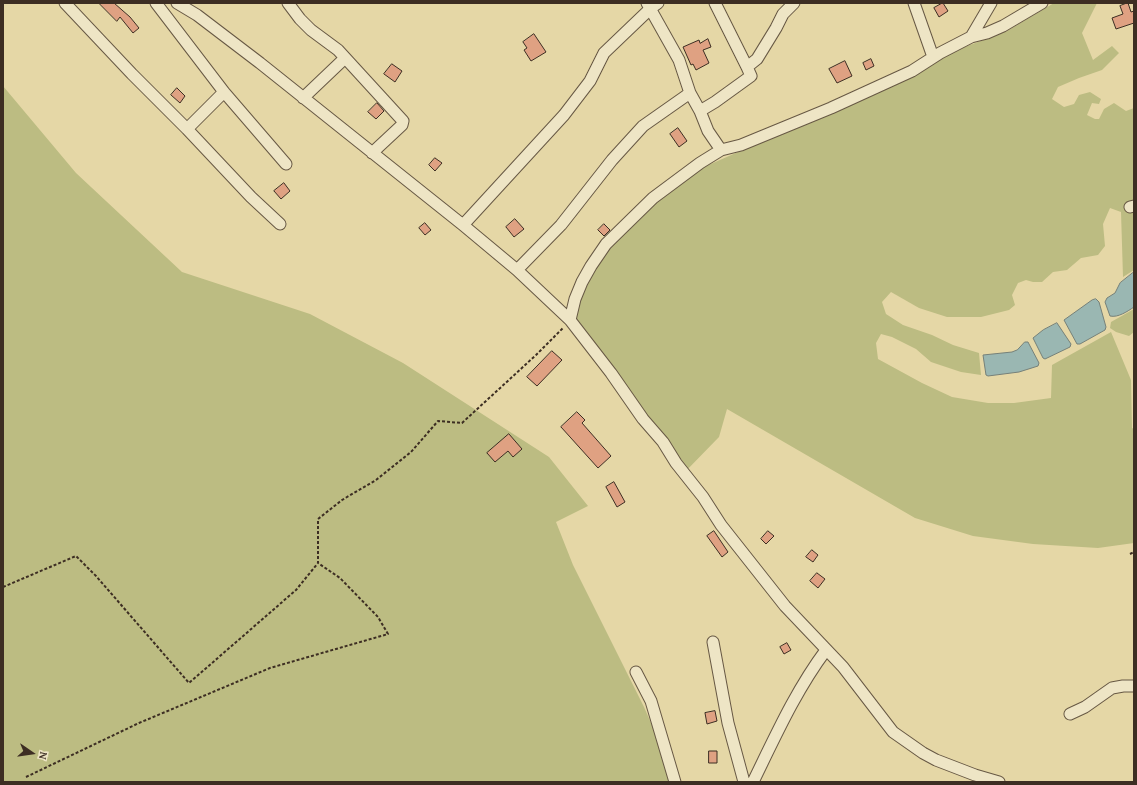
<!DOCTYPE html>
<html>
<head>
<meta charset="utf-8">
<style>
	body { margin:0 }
	#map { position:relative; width:1137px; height:785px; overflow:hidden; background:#e5d7a6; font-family:"Gentium Book Plus",serif }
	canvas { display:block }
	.frame { position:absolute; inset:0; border:4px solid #3d2e23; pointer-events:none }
	.north { position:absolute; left:12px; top:733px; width:40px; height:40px; -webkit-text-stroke:3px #eee5c5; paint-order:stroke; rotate:103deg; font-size:11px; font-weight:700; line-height:16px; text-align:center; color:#3d2e23 }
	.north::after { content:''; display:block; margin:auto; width:14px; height:18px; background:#3d2e23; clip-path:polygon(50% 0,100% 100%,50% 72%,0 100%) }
</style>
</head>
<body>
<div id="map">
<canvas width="1137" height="785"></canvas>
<div class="frame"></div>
<div class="north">N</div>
</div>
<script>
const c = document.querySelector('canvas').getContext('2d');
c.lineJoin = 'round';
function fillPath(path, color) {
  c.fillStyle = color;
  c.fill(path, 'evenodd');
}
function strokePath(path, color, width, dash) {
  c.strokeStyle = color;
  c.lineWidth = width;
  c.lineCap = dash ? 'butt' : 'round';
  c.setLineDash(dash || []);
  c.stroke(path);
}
fillPath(new Path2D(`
	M1054,3H1097L1082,33L1093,60L1112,46L1119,53L1102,70L1079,78L1058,87L1052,99L1064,107L1074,104L1079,95L1090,92L1101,99L1099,104L1092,103L1087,115L1095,119H1099L1104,109L1114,103L1126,111L1134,108V270L1123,277L1121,212L1110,208L1103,224L1105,246L1098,255L1081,258L1067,270L1053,272L1042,282H1033L1026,280L1018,283L1012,295L1015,305L1009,310L981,317H947L919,308L891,292L882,302L886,314L903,325L932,335L953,345L979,353L981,375L961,372L931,362L916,349L892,337L881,334L876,343L878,359L922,383L952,397L988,403H1014L1051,398L1052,365L1111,332L1131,380L1132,428L1134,429V543L1098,548L1033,544L973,536L915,518L727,409L719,437L683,474L578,334L576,316L585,285L609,246L666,192L704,167L863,97L941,56L1007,31Z
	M3,86L76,173L182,272L310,314L403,363L549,457L588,506L556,522L573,565L644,707L677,782H3Z
	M1134,309V332L1129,336L1116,332L1110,328L1111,322Z`), '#bcbc82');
const water = new Path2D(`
	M1134,272V307C1128,311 1118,318 1110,316L1105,302L1107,298L1115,293L1120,283Z
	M1096,299L1099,302L1106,327L1105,330L1080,344H1077L1064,320L1092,300Z
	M1057,323L1071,344L1070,347L1045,359L1043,358L1033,338L1043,330Z
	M1025,342H1028L1029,344L1039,363L1038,366L1019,372L988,376L986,375L983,355L1012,352L1017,350Z`);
fillPath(water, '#9ab7b2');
strokePath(water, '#758079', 1);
const building = new Path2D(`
	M99,3H114L130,17L139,28L133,33L120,17L117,21Z
	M943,3L948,11L939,17L934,8Z
	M1128,3L1131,12L1134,11V23L1116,29L1112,18L1123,14L1120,6Z
	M534,34L546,52L531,61L524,50L527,48L523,42Z
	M708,39L711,47L703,50L709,63L696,70L693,64L691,65L683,47L699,40L700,43Z
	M871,59L874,66L866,70L863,63Z
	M845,61L852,76L837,83L829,69Z
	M392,64L402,71L395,82L384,74Z
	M177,88L185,96L180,103L171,95Z
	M377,103L384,111L376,119L368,112Z
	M678,128L687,141L679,147L670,134Z
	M435,158L442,163L435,171L429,165Z
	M284,183L290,191L281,199L274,191Z
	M515,219L524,229L514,237L506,227Z
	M425,223L431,230L425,235L419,228Z
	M604,224L610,230L604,236L598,230Z
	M552,351L562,360L537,386L527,377Z
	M577,412L585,420L582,423L611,456L598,468L561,427Z
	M509,434L522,449L513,457L508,451L495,462L487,453Z
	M614,482L625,502L617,507L606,487Z
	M714,531L728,552L722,557L707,536Z
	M768,531L774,536L766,544L761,539Z
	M812,550L818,555L813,562L806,557Z
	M817,573L825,579L818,588L810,581Z
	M787,643L791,650L784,654L780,647Z
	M715,711L717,721L707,724L705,713Z
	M709,751H717V763H709Z`);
fillPath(building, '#dfa182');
strokePath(building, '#3d2e23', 1);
const minor = new Path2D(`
	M65,3L132,74L187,129L251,197L280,224
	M156,3L224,92L286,164
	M177,3L197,15L260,63L463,225L517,270L570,320L611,373L643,419L663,442L676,463L703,497L721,525L785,606L843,667L893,732L923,753L936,760L975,775L999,782
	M288,3L300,19L311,30L338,50L403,121L402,125L372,153
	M715,3L747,67
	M914,3L933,57
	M971,37L991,3
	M690,93L700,111
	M303,98L345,58
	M187,129L224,92
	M721,150L708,131L700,111L715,102L751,76L747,67L757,59L776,28L783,14L794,3
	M1130,207L1134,206
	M463,225L564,115L590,81L604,53L651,8L658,3
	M517,270L561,225L612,160L643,126L690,93L679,60L647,3
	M570,320L575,299L582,282L591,266L606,244L653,198L700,163L721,150L741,145L831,108L912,71L940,53L971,37L987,33L1003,26L1042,3
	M713,642L728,723L744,782
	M636,672L651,701L675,782
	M1070,714L1085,707L1112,688L1123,686H1134
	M753,782C775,737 796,690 826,650`);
strokePath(minor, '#675844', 13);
strokePath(new Path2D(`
	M1130,554L1134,552
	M3,587L76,556L96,576L189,683L296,590L318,563V519L342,500L376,480L411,452L438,421L462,423L536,355L563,328
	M26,777L139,723L270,668L388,634L378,617L340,578L318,563`), '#3d2e23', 2, [3, 2]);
strokePath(minor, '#eee5c5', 11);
</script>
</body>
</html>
